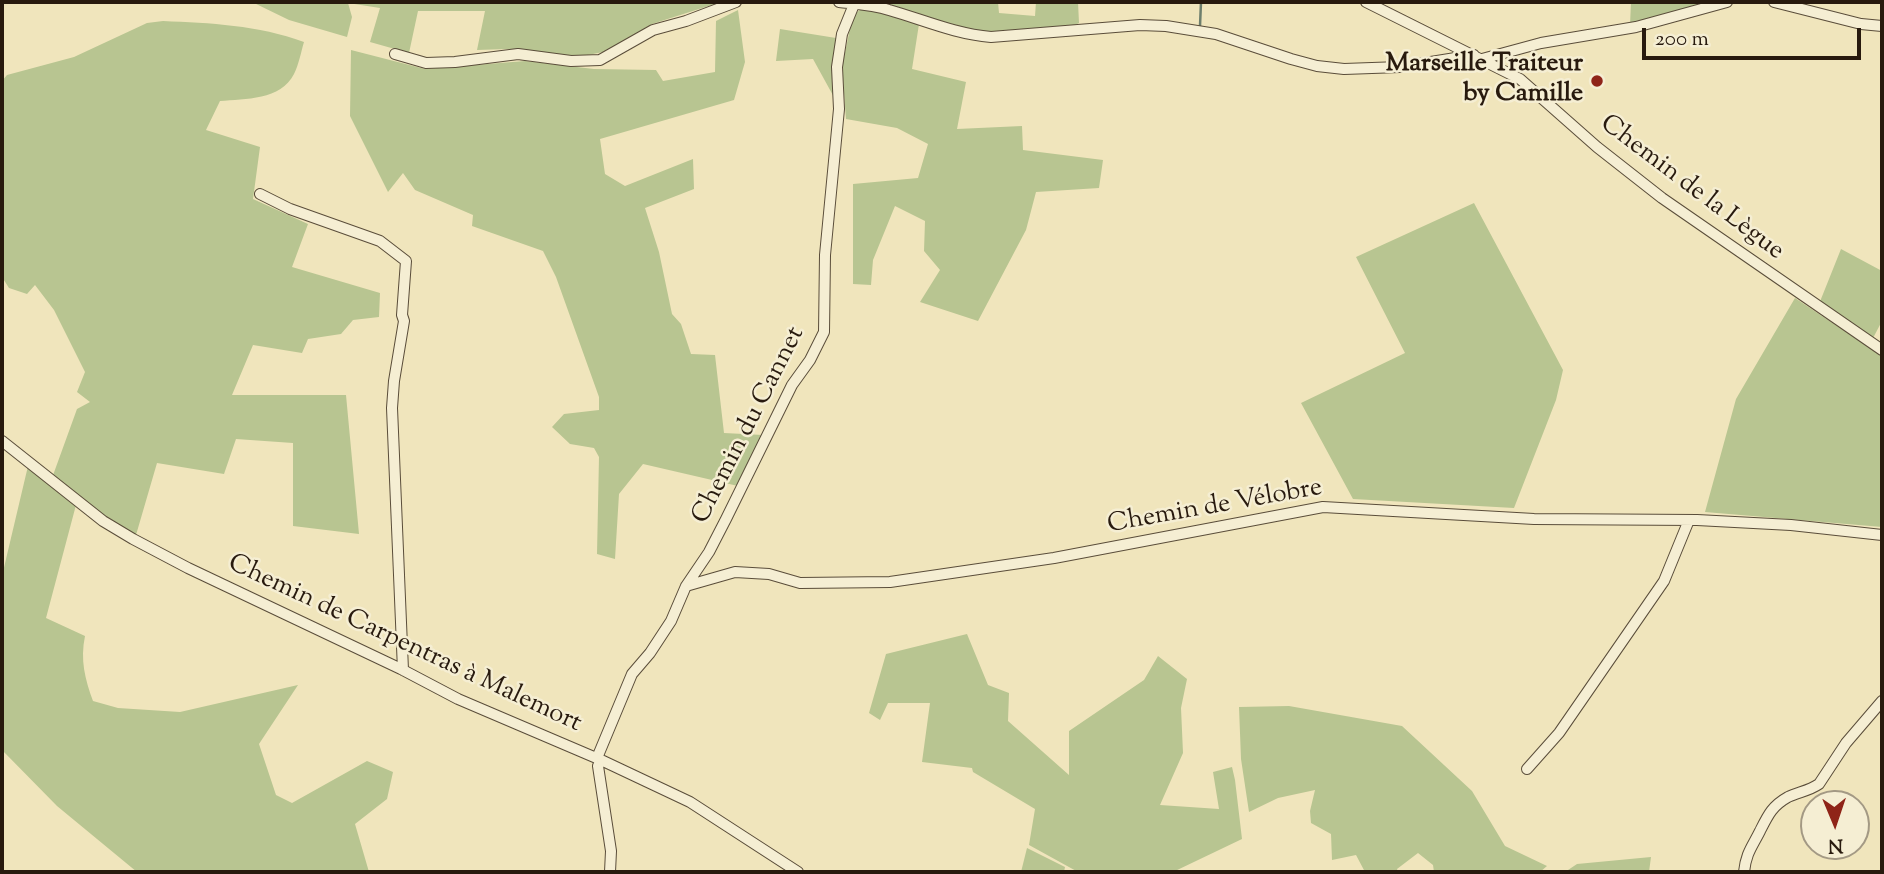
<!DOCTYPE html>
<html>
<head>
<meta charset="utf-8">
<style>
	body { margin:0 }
	#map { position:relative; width:1884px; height:874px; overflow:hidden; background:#f0e5bc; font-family:"Sorts Mill Goudy",serif }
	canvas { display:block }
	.frame { position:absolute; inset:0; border:4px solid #281a0e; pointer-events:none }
	.north { position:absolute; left:1800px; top:790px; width:70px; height:70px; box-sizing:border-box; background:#f5eed3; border:2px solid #a39984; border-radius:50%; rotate:178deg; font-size:19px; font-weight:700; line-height:28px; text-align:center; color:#281a0e }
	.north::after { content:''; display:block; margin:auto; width:24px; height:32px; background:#8f2418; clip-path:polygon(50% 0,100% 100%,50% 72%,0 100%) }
	.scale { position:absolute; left:1642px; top:28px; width:219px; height:32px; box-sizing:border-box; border:4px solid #281a0e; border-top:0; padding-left:9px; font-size:21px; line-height:24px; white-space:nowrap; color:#281a0e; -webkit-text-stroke:5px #f5eed3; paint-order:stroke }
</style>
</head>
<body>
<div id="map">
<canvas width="1884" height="874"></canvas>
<div class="frame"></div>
<div class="north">N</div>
<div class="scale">200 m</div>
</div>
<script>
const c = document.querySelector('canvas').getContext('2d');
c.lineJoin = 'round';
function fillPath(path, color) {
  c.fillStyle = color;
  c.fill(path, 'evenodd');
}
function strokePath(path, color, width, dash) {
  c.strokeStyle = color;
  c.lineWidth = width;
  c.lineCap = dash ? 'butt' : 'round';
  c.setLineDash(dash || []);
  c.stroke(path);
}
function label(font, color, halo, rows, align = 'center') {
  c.font = font + ' "Sorts Mill Goudy",serif';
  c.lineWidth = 5;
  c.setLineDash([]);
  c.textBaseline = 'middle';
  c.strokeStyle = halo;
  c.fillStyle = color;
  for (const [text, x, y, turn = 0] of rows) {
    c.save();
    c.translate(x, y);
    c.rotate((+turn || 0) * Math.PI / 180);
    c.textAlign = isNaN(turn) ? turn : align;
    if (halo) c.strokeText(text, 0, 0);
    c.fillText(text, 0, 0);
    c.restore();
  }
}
fillPath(new Path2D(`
	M252,2H721L652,24L608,51L578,57L507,49L477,50L485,11H418L409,53L370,42L380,8L348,3L352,17L347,37L289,20Z
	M871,2H998L999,13L1035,16L1036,2H1078L1079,23L1065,30L993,35L947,27Z
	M1631,2H1718L1630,25Z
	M866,7L919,24L912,69L966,82L957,129L1022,126L1023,150L1103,160L1099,188L1036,192L1026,230L978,321L920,302L940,270L924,251L925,221L895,206L873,260L871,285L853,284V184L918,178L928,144L897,128L846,119L842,67L853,14Z
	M738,10L745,62L734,100L600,139L605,174L625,186L693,159L694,189L645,208L659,252L672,314L681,324L691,354L715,355L724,433L763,435L738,486L643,464L619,494L615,559L597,554L599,457L594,448L570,444L552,427L564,414L599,410V397L556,277L543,251L472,226L473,215L415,190L403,173L388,192L350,116L351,50L425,69L525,61L594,69L656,70L663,81L715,72L716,21Z
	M163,21C210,23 258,25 304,42C301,52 299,64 294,74C281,100 245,99 220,101L206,130L260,147L253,199L308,224L292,267L380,293L379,317L353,320L341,334L308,339L302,353L253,345L232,395H346L359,534L293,526V443L236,439L224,474L157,463L136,535L97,513L52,478L77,409L90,402L77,392L85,372L54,310L35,285L27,294L9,288L2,277V81L7,75L74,57L147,23Z
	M780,29L836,38L835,99L813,59L776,61Z
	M1474,203L1563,370L1556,400L1514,508L1353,499L1301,403L1405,353L1356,257Z
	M1841,249L1882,271V321L1872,340L1819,304Z
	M1795,298L1882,356V527L1705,512L1736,399Z
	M28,466L76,505L46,618L85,636C80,660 85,679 93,701L118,708L180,712L298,685L259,744L276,795L292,803L367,761L393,772L387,799L355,824L369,872H137L57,806L2,750V576Z
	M967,634L988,685L1009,693L1008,721L1069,775V731L1144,680L1158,656L1187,679L1181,708L1183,753L1160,805L1219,809L1213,772L1232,767L1235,780L1242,839L1173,872H1078L1029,845L1035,809L973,772L972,768L922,762L930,703H888L880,720L869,713L886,654Z
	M1289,706L1402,726L1472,791L1505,846L1547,866L1540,872H1434L1433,865L1418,853L1397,869L1398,872H1365L1356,855L1332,860L1331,834L1311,823L1310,811L1315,790L1278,798L1249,812L1241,759L1239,707Z
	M1027,848L1065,867L1064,872H1021Z
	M1651,857L1649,872H1565L1577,864Z`), '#b8c591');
strokePath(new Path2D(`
	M1200,26L1201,2`), '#6d7e6c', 2.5);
const minor = new Path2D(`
	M839,2C856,4 873,5 889,10C924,20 955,34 991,37L1140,25L1166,26L1216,34L1291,59L1317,66L1344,69L1400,67L1474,55
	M1366,2L1520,79L1597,147L1662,198L1882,350
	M1774,2L1861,24L1882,26
	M395,54L426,63L455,62L518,54L571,61L600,60L653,30L686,21L736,2
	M1482,59L1541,43L1636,27L1727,2
	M260,194L290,209L380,241L406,261L402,315L404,321L394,381L392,408L403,670
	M2,441L103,521L133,539L188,568L401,669L458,699L601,760L690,802L798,872
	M686,586L735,572L769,574L800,583L890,582L1054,558L1323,507L1534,519L1697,520L1791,525L1882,535
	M597,758L632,674L650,653L671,621L686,586L709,552L726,519L792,385L810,360L824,332L825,255L839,109L837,67L842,34L855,2
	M601,760L598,766L611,851L610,872
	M1527,769L1559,733L1664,581L1689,520
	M1744,872C1746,853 1752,847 1760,831C1768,815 1772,806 1788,797C1798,792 1809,791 1819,784L1846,743L1882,701`);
strokePath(minor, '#5a4d3a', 12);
strokePath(minor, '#f5eed3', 10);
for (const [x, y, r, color] of [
	[1597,81,7,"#8f2418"]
]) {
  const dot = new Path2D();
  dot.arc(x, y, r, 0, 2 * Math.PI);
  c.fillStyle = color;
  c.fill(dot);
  strokePath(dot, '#f5eed3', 2.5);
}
label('bold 26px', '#281a0e', '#f5eed3', [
	["Marseille Traiteur",1583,66],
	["by Camille",1583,96]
], 'right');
label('26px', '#281a0e', '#f5eed3', [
	["Chemin de la Lègue",1691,189,37],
	["Chemin du Cannet",750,426,-63],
	["Chemin de Vélobre",1215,508,-10],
	["Chemin de Carpentras à Malemort",404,645,25]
]);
</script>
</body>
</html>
